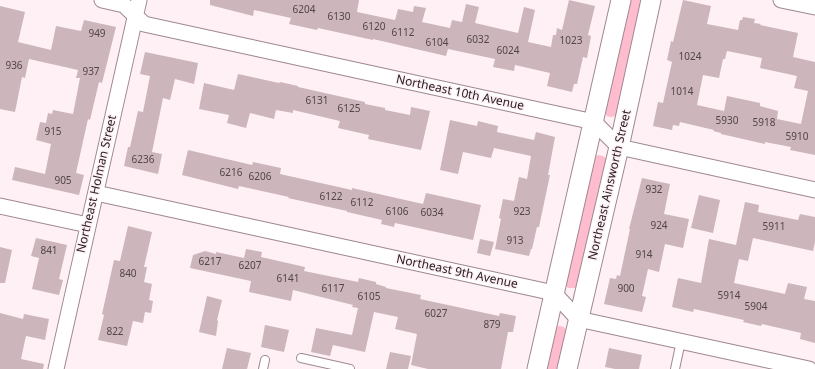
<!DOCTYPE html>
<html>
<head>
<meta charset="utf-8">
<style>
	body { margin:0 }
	canvas { display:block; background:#fef0f4 }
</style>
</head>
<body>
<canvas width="815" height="369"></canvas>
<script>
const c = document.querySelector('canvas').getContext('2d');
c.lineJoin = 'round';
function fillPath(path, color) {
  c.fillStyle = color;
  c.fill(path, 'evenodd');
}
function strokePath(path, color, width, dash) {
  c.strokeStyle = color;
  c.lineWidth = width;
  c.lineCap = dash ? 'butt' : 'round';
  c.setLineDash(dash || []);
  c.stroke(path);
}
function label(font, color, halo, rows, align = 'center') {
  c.font = font + ' "Noto Sans",sans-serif';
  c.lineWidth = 3;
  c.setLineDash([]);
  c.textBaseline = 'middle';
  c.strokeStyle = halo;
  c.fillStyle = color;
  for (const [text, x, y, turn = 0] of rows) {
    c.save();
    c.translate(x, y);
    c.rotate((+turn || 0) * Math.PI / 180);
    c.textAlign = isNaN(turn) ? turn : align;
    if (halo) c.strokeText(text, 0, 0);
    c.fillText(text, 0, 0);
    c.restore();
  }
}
fillPath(new Path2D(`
	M628,0H644L616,116L611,117L607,116L604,111Z
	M598,155L603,156L607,159L576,288H568L565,284L595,157Z
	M559,326L564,327L568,332L560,369H543L554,327Z`), '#febcce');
fillPath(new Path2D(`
	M210,0H359L357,12L395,20L398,9L413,12L414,6L426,8L422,22L450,28L452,20L462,22L466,4L479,7L475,23L518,33L524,7L535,10L528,42L551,47L553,35H556L557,28L562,30L569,0L595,6L588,35L591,36L587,58L583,57L577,84H574L572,92L547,86L550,73L515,65L514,71L493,67L495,59L448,49L446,56L373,39V40L318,28L317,30L289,24L291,18L254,10L253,16L210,5Z
	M683,0L711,6L707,24L738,30L740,20H742L743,17L755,19L754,23L761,24L760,25L798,33L793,57L815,62V155L790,150L791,147L765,142V144L721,134V133L713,131L714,130L680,122L679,126L673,125L672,130L653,126L658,102L663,103L672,62L667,60L671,41L673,42ZM727,51L762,58L760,68L797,76L794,88L808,91L801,124L777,119L778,111L760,106V103L727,96L724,111L697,105L703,75L719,78L723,59H725Z
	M0,6L25,12L18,42L51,50L56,26L81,31L84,20L116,27L102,83L99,82L90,120L88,119L76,173L84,175L79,195L12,180L15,167L45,174L51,144L36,140L40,122L46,123L48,113L52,114L53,110L73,114L80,78H76L78,70L29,59L25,78L22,77L15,112L0,109Z
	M145,52L198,63L194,84L175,79L170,100L163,98L152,152L162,154L158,174L124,166L128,147H130L138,111L143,112L150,76L140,74Z
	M238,74L279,83L280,82L298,86V87L365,102V104L385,108V110L410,115L411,107L430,111L421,150L368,139L369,135L338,128L340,121L293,110V113L276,110L274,119L250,113L246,128L227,123L229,115L199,109L204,83L234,90Z
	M450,120L477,126L478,121L498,126L497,132L534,140L536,132L555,137L548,175H550L539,227H537L532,249H531L529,256L495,249L501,219L499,218L503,199L514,201L519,177L527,179L531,156L494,148L491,158L463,152L458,174L440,170Z
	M188,150L252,165L253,162L281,168L280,174L352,190V188L423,204L426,193L481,205L473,240L395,223L394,227L381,224L382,220L347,212V211L288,198L289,197L239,186L238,189L182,175Z
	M642,178L670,184L664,214L689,219L683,248L665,244L659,272L648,269L642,296L646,297L642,312L604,304L610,278L616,279L617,275L620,276L630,229H629Z
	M699,195L720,200L713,233L691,228Z
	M745,202L759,205L758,212L798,220L800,214L815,217V242L813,251L753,238L748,261L739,259L734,283L785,294L788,283L807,287L804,299L815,301V343L800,339L801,333L762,324L761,326L743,322L744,320L694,309L693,312L672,307L678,278L701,283L709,239L736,245Z
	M128,226L152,232L144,267H147L144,282L152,284L149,300L153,301L151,313L145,312L143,323L133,321L127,346L98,340L104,315L102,314L114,260L120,261Z
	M36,238L67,245L59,279L63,280L59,295L32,289L39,258L31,256Z
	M480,239L494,242L490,256L477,253Z
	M0,247L12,250L5,283H0Z
	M246,249L262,252L261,257L305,267L304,271L358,282L359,278L376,282V284L386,287V288L421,295L420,299L499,316L500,313L516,316L513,332H508L501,369H428L411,365L417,334L395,329L398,317L374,312L365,352L333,345L330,356L311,352L316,328L352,335L358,308L352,307L353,305L293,290L291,301L249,292L251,281L190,268L193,255L205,251L216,254V252L244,258Z
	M207,296L222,300L217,320L218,321L216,336L199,332Z
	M0,313L23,319L24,314L49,319L45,340L26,336L21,359L44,364L43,369H0Z
	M265,325L289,330L284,352L261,347Z
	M227,348L251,353L247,369H222Z
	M609,348L642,355L639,369H615L605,367Z
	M390,352L411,356L408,369H386Z`), '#ccb5bb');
const service = new Path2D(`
	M301,358L350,369
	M263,369L265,360
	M675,369L681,341`);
const minor = new Path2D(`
	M102,0L124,5L144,24L594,122L619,147L815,190
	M781,0L815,7
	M96,193L554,293L578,319L809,369
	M0,206L88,225
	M56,369L139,0`);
const tertiary = new Path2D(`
	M537,369L621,0
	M567,369L619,147L651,0`);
strokePath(service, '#9f898f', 10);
strokePath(minor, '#9f898f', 17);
strokePath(tertiary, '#9f898f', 21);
strokePath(service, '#fff', 8);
strokePath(minor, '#fff', 15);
strokePath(tertiary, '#fff', 19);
label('10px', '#524649', null, [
	["6204",304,10],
	["6130",339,17],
	["6120",374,27],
	["6112",403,33],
	["949",97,34],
	["6032",478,40],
	["1023",571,41],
	["6104",437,43],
	["6024",508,51],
	["1024",690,57],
	["936",14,66],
	["937",91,72],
	["1014",682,92],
	["6131",317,101],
	["6125",349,109],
	["5930",727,121],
	["5918",764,123],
	["915",53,132],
	["5910",797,137],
	["6236",143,160],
	["6216",231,173],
	["6206",260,177],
	["905",63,181],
	["932",654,190],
	["6122",331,197],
	["6112",362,203],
	["6106",397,212],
	["923",522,212],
	["6034",432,213],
	["924",659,226],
	["5911",774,227],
	["913",515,241],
	["841",49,251],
	["914",644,255],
	["6217",210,262],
	["6207",250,266],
	["840",128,274],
	["6141",288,279],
	["6117",333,289],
	["900",626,289],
	["5914",729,296],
	["6105",369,297],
	["5904",756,307],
	["6027",436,314],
	["879",492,325],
	["822",115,332]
]);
label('12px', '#292123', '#fef0f4', [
	["Northeast 10th Avenue",460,93,12],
	["Northeast Holman Street",97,184,-77],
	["Northeast Ainsworth Street",610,185,-77],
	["Northeast 9th Avenue",457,272,12]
]);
</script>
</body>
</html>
